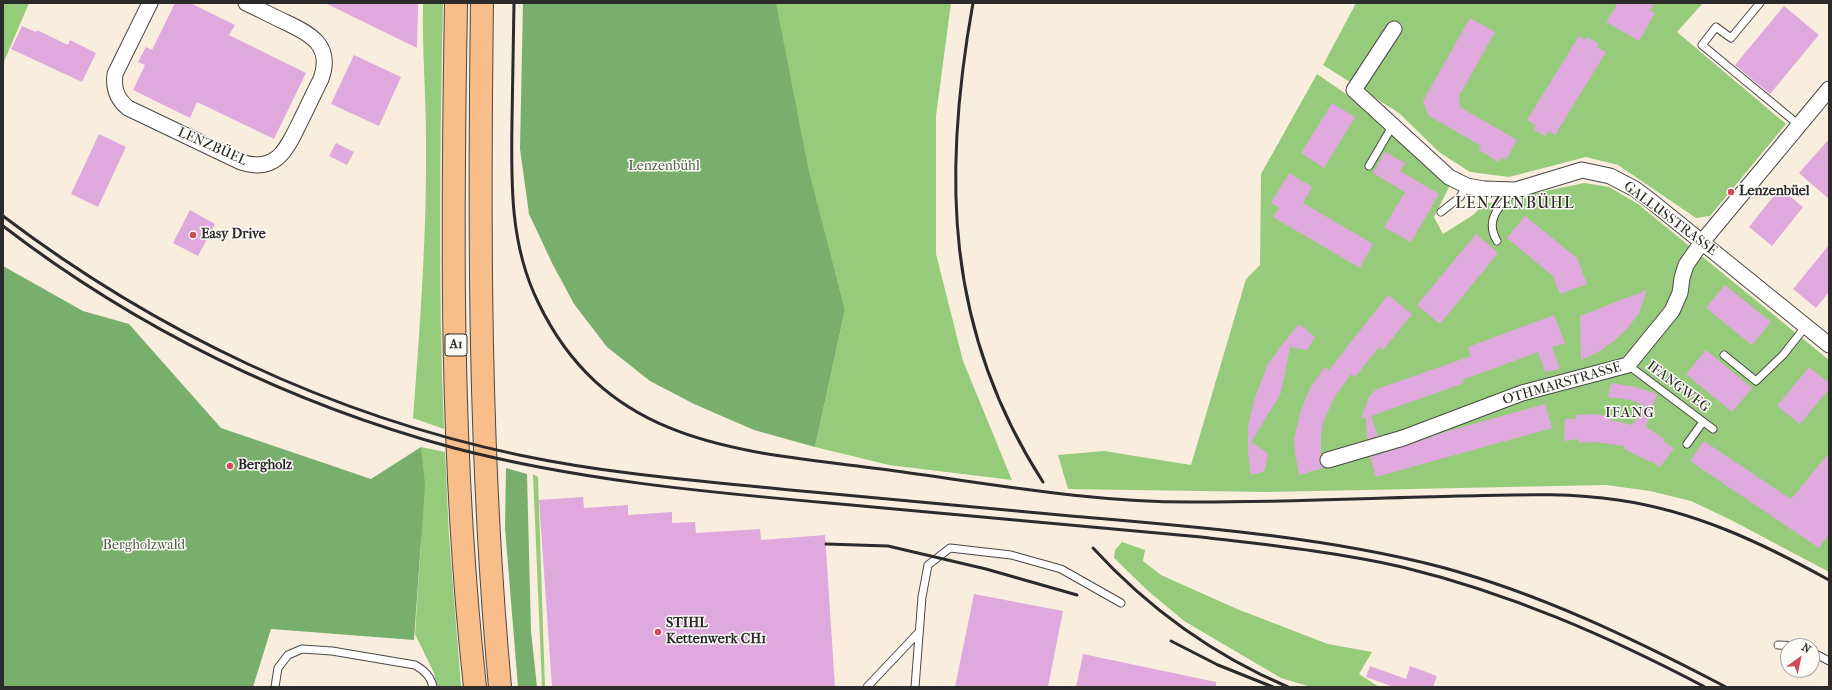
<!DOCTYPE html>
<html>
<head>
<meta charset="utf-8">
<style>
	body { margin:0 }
	#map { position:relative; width:1832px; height:690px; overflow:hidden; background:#f9eede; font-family:"IM FELL French Canon",serif }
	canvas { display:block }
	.frame { position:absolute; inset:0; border:4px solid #2b2b2b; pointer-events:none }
	.north { position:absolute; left:1780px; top:638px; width:40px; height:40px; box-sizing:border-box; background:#fdfcf7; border:1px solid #a9a8a5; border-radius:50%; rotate:33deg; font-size:11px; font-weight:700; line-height:16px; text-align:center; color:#2b2b2b }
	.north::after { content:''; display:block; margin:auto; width:14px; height:18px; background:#d1495b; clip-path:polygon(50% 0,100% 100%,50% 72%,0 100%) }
</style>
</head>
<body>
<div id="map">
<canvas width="1832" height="690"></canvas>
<div class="frame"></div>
<div class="north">N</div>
</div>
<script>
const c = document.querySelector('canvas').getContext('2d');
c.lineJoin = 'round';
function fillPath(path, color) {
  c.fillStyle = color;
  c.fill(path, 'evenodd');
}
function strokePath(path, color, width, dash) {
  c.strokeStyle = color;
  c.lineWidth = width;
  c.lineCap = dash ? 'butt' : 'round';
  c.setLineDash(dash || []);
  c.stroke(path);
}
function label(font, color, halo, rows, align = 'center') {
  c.font = font + ' "IM FELL French Canon",serif';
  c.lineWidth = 3;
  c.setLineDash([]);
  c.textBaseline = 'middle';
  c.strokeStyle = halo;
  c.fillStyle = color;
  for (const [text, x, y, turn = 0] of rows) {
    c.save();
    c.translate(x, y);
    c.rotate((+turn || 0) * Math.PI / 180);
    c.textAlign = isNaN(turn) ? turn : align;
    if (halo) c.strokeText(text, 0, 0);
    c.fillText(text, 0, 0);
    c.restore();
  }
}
fillPath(new Path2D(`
	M3,3H29L3,64Z
	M423,3H443C440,145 438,287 444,429L413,418C420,325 427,233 426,140C426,94 422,49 423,3Z
	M774,3H951L936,116V254L963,361L1012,480L889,465L815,447L845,310L788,93Z
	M1356,3H1703L1677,32L1786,124L1710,216L1696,218L1618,165L1586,157L1509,177L1470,172L1439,152L1399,113L1323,65Z
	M1317,74L1352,98L1382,127L1450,185L1434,217L1443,234L1473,215L1484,204L1584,183L1609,187L1638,204L1829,360V572L1733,521L1691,501L1650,491L1606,485L1266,492L1068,489L1058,455L1104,451L1191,465L1246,279L1260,265L1261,174Z
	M421,447L445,452L449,536L461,687H437L434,673L415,634L421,542Z
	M533,474L538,477L545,687H542Z
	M1122,542L1145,550L1143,561L1161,575L1237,609L1328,644L1372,652L1359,674L1379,687H1311L1281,678L1184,621L1146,589L1114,558L1115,550Z`), '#96cb7c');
fillPath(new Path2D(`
	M523,3H776L808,167L845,310L815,447L754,430L694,404L650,381L607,347L574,304L552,263L529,214L520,149Z
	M3,266L83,311L129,324L221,428L371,479L421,447L425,485L414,640L271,629L253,687H3Z
	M506,468L527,474L531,631L537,687H518L505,528Z`), '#78af6c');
fillPath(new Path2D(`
	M175,3H190L235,25L229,35L306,73L274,139L197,102L190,118L133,90L145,65L138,62L146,47L152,50Z
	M325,3H418L417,48Z
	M1618,3H1654L1650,10L1655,13L1639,41L1606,22Z
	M1784,6L1819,35L1770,94L1735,65Z
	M1470,18L1495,32L1459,96L1460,107L1517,140L1506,160L1502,157L1499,162L1479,150L1481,146L1428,115L1423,101Z
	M22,26L36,32L37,30L68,45L70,40L96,53L82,82L11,49Z
	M1579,36L1586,40L1588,37L1599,44L1597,47L1606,52L1555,135L1549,131L1545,136L1534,130L1536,126L1527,120Z
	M354,55L401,77L379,126L331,104Z
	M1332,103L1355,117L1324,168L1301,153Z
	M99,134L126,147L98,207L71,194Z
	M1829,139V199L1799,173Z
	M336,143L354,152L347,165L329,156Z
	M1385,152L1405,163L1400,171L1439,194L1411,242L1384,227L1405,192L1373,173Z
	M1289,173L1312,187L1303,203L1373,244L1360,268L1273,217L1279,208L1271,203Z
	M1780,188L1803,207L1772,246L1749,227Z
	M190,210L215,224L198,256L173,243Z
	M1525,216L1577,258L1587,284L1560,294L1553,276L1507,238Z
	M1476,234L1498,253L1440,324L1417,305Z
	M1829,245V292L1816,308L1793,289Z
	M1725,285L1771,322L1752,345L1706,308Z
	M1647,290L1639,313L1628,328L1614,341L1600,351L1581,360L1580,316Z
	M1388,295L1412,314L1383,350L1379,347L1355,377L1351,374L1335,396L1323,422L1321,435V454L1319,462L1323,468L1299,475L1295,452L1294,440L1300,413L1310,388L1325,367L1329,370Z
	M1554,315L1565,343L1552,347L1560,369L1545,372L1538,352L1462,380L1464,383L1371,416L1378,436L1367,439L1366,417L1361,419L1369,396L1377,389L1471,356L1468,347Z
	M1299,324L1315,337L1307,350L1290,347L1281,393L1251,442L1268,454L1264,472L1251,475L1248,452V427L1254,400L1268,364L1281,346Z
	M1706,350L1752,388L1732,412L1686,374Z
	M1809,367L1829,383V389L1800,424L1777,406Z
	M1611,383L1636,387L1657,394L1646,427L1665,439L1663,441L1674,448L1660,467L1651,461L1650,462L1624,449V446L1595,442L1579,443L1578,439L1564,441L1565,419H1576V415L1594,414L1611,417V420L1632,425L1645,406L1631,400L1608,397Z
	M1545,404L1552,428L1376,477L1370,457L1406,446L1445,432Z
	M1704,441L1791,499L1829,453V534L1819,548L1690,461Z
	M583,497L584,508L628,505V515L672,512V523L695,522L696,533L760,529L761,540L825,535L835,687H552L539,500Z
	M974,594L1063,611L1048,687H955Z
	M1083,654L1216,682V687H1076Z
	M1370,666L1406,679L1410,666L1437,676L1433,687H1394L1366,677Z`), '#e0a9dd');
const lane = new Path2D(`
	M1760,3L1731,38L1716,27L1702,45L1799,125
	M1369,166L1393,125
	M1441,212L1460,197L1467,186
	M1497,241C1484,219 1500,206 1514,191
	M1724,355L1756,381L1783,355L1806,326
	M1628,365L1713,429
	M1687,444L1703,422
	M1778,645L1801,646
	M1812,652L1829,661
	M275,687L278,668L288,655L302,649L332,651L415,665C424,670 431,676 433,687
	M867,687L919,632
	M915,687L922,597L928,565L950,548L1011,555L1061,569L1121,603`);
const street = new Path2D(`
	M150,3L115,74C113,89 117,99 128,108L241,162C277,174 287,148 300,122C307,108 314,93 321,79C333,46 311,34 285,22C272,16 259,9 246,3
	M1394,29L1354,90L1449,177L1467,186L1484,189L1516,190L1582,170L1610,176L1635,189L1651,201L1829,345
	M1328,460L1403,438L1522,393L1628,365L1672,311L1680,293L1682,278L1686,265L1702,242L1829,89`);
const highway = new Path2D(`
	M456,3C452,231 450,460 475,687
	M482,3C479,231 479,459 500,687`);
strokePath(lane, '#4a4846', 9);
strokePath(street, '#4a4846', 17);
strokePath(highway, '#4a4846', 24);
strokePath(lane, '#fff', 7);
strokePath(street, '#fff', 15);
strokePath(highway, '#f8bd89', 22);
strokePath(new Path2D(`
	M514,3C513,42 513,81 512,121C511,183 510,245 538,302C607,447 742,451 881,469C986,483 1092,503 1198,502C1285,502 1372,498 1459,496C1512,495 1565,492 1618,500C1695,511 1762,543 1829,580
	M973,3C942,175 945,330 1043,482
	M3,216C156,332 331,415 519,455C609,474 700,481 790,490C884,498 978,507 1071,516C1196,527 1320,536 1441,567C1541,594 1634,639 1726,687
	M3,226C137,329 291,404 454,448C577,480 704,492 829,503C953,514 1077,526 1201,537C1268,545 1336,552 1402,567C1509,593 1608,636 1705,687
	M826,544L888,546L986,569L1077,595
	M1093,548C1148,608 1213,655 1288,687
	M1171,641L1218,665L1273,687`), '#2b2b2b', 3);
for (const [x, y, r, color] of [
	[1731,192,4,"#d1495b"],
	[193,235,4,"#d1495b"],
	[230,466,4,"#d1495b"],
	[658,632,4,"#d1495b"]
]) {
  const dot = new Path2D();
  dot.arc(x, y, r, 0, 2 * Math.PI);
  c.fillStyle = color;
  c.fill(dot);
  strokePath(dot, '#fdfcf7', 1.5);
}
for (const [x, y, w] of [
	[456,345,22]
]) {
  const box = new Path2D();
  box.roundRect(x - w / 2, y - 11, w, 22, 3);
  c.fillStyle = '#fdfcf7';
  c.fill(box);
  strokePath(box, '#2b2b2b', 1);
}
label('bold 13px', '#2b2b2b', null, [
	["A1",456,345]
]);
label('14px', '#2b2b2b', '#fdfcf7', [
	["LENZBÜEL",212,147,24],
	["GALLUSSTRASSE",1670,219,37],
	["OTHMARSTRASSE",1562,384,-16],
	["IFANGWEG",1678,387,37]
]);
label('14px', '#4b5b43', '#fdfcf7', [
	["Lenzenbühl",664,167],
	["Bergholzwald",144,546]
]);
label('bold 14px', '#2b2b2b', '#fdfcf7', [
	["Lenzenbüel",1739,192],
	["Easy Drive",201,235],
	["Bergholz",238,466],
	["STIHL",666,624],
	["Kettenwerk CH1",666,640]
], 'left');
c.letterSpacing = '1px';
label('15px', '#2b2b2b', '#fdfcf7', [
	["IFANG",1630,413]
]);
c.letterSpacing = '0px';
c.letterSpacing = '1px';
label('16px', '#2b2b2b', '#fdfcf7', [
	["LENZENBÜHL",1515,204]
]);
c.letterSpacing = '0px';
</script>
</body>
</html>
